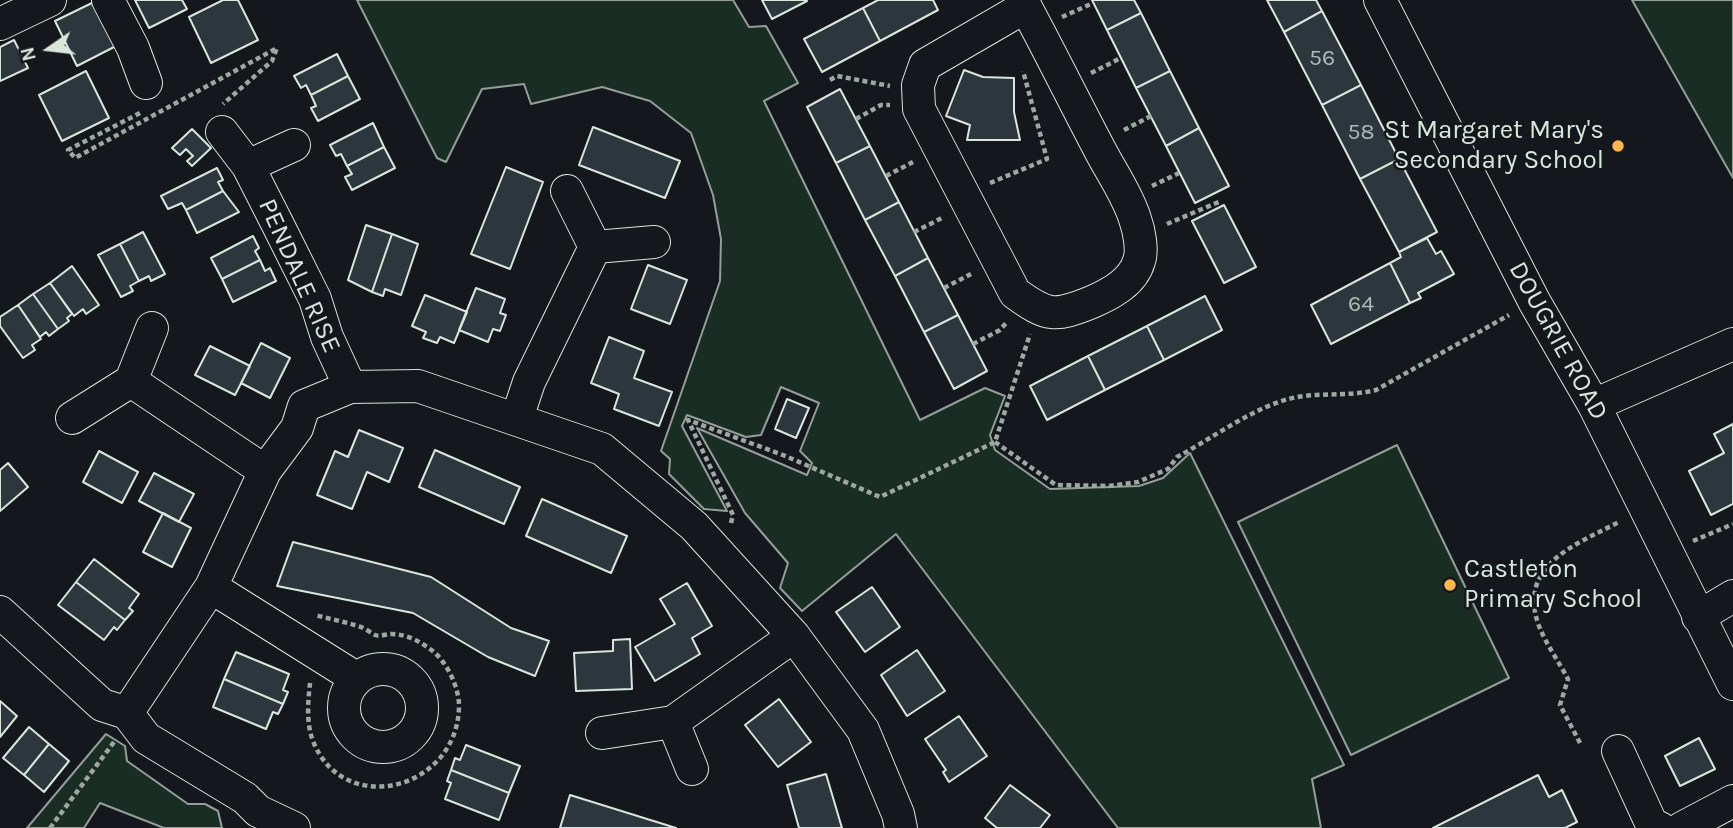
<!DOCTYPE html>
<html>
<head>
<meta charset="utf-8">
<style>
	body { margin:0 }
	#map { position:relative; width:1733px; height:828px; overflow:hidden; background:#14181c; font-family:Karla,sans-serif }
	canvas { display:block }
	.north { position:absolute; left:14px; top:14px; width:70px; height:70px; -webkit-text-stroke:5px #14181c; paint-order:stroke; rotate:256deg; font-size:19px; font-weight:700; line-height:28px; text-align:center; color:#d8e6dc }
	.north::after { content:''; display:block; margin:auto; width:24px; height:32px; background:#d8e6dc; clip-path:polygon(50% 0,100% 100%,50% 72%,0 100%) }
</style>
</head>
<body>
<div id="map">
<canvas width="1733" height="828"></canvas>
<div class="north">N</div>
</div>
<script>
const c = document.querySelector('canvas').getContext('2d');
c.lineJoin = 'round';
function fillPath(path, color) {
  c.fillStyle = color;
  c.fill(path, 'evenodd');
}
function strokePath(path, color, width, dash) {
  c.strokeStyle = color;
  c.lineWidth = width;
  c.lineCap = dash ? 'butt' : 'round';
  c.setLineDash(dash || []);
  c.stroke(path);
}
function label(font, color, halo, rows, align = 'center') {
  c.font = font + ' Karla,sans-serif';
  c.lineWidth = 5;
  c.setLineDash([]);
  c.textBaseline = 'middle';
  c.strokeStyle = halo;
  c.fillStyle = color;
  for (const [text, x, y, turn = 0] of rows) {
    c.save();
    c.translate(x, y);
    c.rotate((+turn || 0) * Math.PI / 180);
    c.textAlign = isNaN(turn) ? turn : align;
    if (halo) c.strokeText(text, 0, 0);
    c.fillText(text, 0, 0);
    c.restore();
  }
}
const green = new Path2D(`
	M357,0H733L749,27L766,26L798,83L764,101L920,420L985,388L1005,396L990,435L995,450L1050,489L1139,486L1163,478L1190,453L1344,765L1312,779L1321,828H1118L896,534L802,611L780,588L788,563L745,513L697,428L807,475L812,463L800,451L819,403L781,387L761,435L746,437L687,415L682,426L727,511L704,509L669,474L670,459L661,451L720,281L721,239L713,195L691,133L650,101L602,87L531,104L524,84L482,89L446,162L437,158Z
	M1632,0H1733V178Z
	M1397,445L1509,678L1351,755L1238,522Z
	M106,734L125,746L127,761L188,804H205L218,811L222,828H164L100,803L84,828H27Z`);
fillPath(green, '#1a2d24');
strokePath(green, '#939e99', 2);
const building = new Path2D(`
	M135,0H182L187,9L149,28Z
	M223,0H238L258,40L211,63L189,17Z
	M762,0H806L807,1L772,19Z
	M878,0H933L938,10L880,41L863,8Z
	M1092,0H1134L1141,13L1107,30Z
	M1267,0H1316L1322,11L1284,32Z
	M94,2L116,46L77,66L55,21Z
	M863,8L880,41L822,72L804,39Z
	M1322,11L1361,85L1322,105L1284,32Z
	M1141,13L1170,71L1136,88L1107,30Z
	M14,40L28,68L0,81V47Z
	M337,54L348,76L311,95L306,85L301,88L294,76Z
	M964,70L983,77L1014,78V112L1020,140H967L970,125L946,116Z
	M86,71L109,118L62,141L39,95Z
	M1170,71L1199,128L1166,146L1136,88Z
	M348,76L360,99L318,121L311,108L316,106L311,95Z
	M1361,85L1399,159L1360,179L1322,105Z
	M840,89L870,146L836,163L807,107Z
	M373,123L384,147L347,166L341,154L336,156L330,145Z
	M593,127L680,161L665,198L579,165Z
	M1199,128L1229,186L1195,203L1166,146Z
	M192,129L211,148L192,166L187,161L193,156L186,149L180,155L172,148Z
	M870,146L899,202L865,220L836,163Z
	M384,147L395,168L352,190L345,177L352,174L347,166Z
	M1399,159L1437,232L1399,252L1360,179Z
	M506,167L543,182L510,269L471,254Z
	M217,168L223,180L218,182L223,191L186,210L182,203L168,209L161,196Z
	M223,191L239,212L197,233L186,210Z
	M899,202L928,258L895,276L865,220Z
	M1224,205L1256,267L1224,283L1192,221Z
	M366,225L392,234L372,292L348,280Z
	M143,232L165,274L151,281L149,276L139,281L120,244Z
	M392,234L418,244L401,295L385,289L383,296L372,292Z
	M253,236L259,248L255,251L260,260L222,279L211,258Z
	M1427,238L1436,254L1441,251L1454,274L1418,293L1421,298L1410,303L1390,263L1401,257L1399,252Z
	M120,244L139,281L130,286L133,291L121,297L98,255Z
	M928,258L958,315L924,332L895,276Z
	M260,260L265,271L270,268L276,281L233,302L222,279Z
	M1390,263L1410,303L1331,344L1311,305Z
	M648,265L687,280L670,324L631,309Z
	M72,266L99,305L86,314L83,309L74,316L50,283Z
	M50,283L72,314L67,318L69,321L58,329L33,294Z
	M476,288L505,299L500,313L506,315L500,331L493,329L488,342L459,330Z
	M33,294L58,329L49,336L46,332L40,337L18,305Z
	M425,295L467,312L454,343L440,337L437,343L423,338L426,332L412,326Z
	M1205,296L1222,330L1164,360L1147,326Z
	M18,305L41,339L32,345L35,350L23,358L0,326V317Z
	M958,315L987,371L954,389L924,332Z
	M1147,326L1164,360L1105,390L1088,356Z
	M609,337L644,351L634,378L672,392L659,426L614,409L619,394L591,383Z
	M261,343L290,358L270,398L241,383Z
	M210,346L250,366L235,395L195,375Z
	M1088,356L1105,390L1047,420L1030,386Z
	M787,399L809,408L796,438L775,429Z
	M1733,424V504L1711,515L1689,471L1724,453L1714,434Z
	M359,430L403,448L389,482L367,472L352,509L317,495L335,451L348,457Z
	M435,450L520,487L504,524L419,487Z
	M99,451L138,472L122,503L83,482Z
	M8,463L28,487L0,511V470Z
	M154,473L194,494L179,522L139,501Z
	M542,499L627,536L611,573L526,536Z
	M163,513L191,528L172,567L143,552Z
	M293,542L431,577L511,628L549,641L535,676L488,657L413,613L277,586Z
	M94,559L139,594L129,608L133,611L125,620L76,582Z
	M76,582L125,620L117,630L114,627L104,640L58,605Z
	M687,583L712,626L692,638L700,654L655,681L635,647L675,624L660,599Z
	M872,587L900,627L865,652L836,612Z
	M630,639L632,689L576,691L574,653L613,651V640Z
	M917,650L945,691L907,716L881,675Z
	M236,652L289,674L283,690L288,692L283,704L224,679Z
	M224,679L283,704L278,714L273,712L266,729L213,707Z
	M779,699L811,742L778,767L745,725Z
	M0,701L17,716L0,737Z
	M959,716L987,756L949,782L943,772L946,770L925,739Z
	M29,727L49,744L24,775L3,758Z
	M1699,738L1715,769L1680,786L1665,756Z
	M49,744L69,761L44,792L24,775Z
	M466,745L520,766L509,793L451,770L455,758L460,760Z
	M451,770L509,793L499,820L445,799L451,783L447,781Z
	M826,774L842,828H799L787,785Z
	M1538,775L1549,797L1562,790L1577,822L1565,828H1433Z
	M1010,785L1050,815L1040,828H997L985,818Z
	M570,795L676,828H560Z`);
fillPath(building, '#2c363c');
strokePath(building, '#d8e6dc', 2);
const minor = new Path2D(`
	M108,0L133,48L146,83
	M1022,0C1049,50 1074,101 1101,152C1112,173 1128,196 1135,219C1139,230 1143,250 1139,261C1133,282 1111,294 1092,302C1055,317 1048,317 1015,293L919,109L918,85L925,65L1025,7
	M1380,0L1534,301L1594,405L1733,684
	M0,24L50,0
	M222,132L248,166L279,227L315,299L327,337L350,387
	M248,166L294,145
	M567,191L595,247L654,242
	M131,381L265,471
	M1594,405L1733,344
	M72,418L131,381L152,328
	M517,418L529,382L595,247
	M211,587L356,678
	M0,612L102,705L127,713L146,738L245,798L258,811L294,828
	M1698,617L1733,596
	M344 708a39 39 0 1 1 78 0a39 39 0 1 1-78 0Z
	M127,713L211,587L265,471L297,428L304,406L350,387L418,386L602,449L694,526L794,636L863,730L898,814L901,828
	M673,722L692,769
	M602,733L673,722L794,636
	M1618,751L1652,825L1660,828
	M1682,828L1733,801`);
strokePath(minor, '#d8e6dc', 34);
strokePath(new Path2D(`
	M1062,17L1093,3
	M1091,73L1121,58
	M830,80L837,76L890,86
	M140,113L68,150L75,158L277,48L272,61L223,104
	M856,119L881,105H890
	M1124,130L1151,116
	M886,176L913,162
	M990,183L1047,159L1023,71
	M1152,186L1179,173
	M1167,224L1221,201
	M914,232L942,218
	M944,288L971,274
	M973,344L1000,330L1007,322
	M995,442L1056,485L1109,486L1138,482L1168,469L1177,457C1209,440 1246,413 1279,402C1311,390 1344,398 1376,390L1509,315
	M731,523L733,515L688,420L783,455L880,497L995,442L1030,334
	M1693,541L1733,524
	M310,683C308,701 306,723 313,741C344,820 460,789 459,704C458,685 446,660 430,649C419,641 406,634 391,634C386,634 380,637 375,635C371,633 366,629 361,627C346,622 330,619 315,615
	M1580,743L1560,705L1568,679C1559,662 1546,644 1539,626C1516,565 1577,544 1619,522
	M50,828L114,742`), '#9da8a2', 4.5, [5, 3.5]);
strokePath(minor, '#14181c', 32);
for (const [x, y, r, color] of [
	[1618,146,7,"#ffb74d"],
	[1450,585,7,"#ffb74d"]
]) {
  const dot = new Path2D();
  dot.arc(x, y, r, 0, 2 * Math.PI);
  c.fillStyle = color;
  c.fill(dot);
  strokePath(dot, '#14181c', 2.5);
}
label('23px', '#adbab4', null, [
	["56",1322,58],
	["58",1361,132],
	["64",1361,304]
]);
label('26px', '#d8e6dc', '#14181c', [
	["St Margaret Mary's",1604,131],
	["Secondary School",1604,161],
	["Castleton",1464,570,"left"],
	["Primary School",1464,600,"left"]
], 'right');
label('26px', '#d8e6dc', '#14181c', [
	["PENDALE RISE",299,276,66],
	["DOUGRIE ROAD",1558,341,61]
]);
</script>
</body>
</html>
